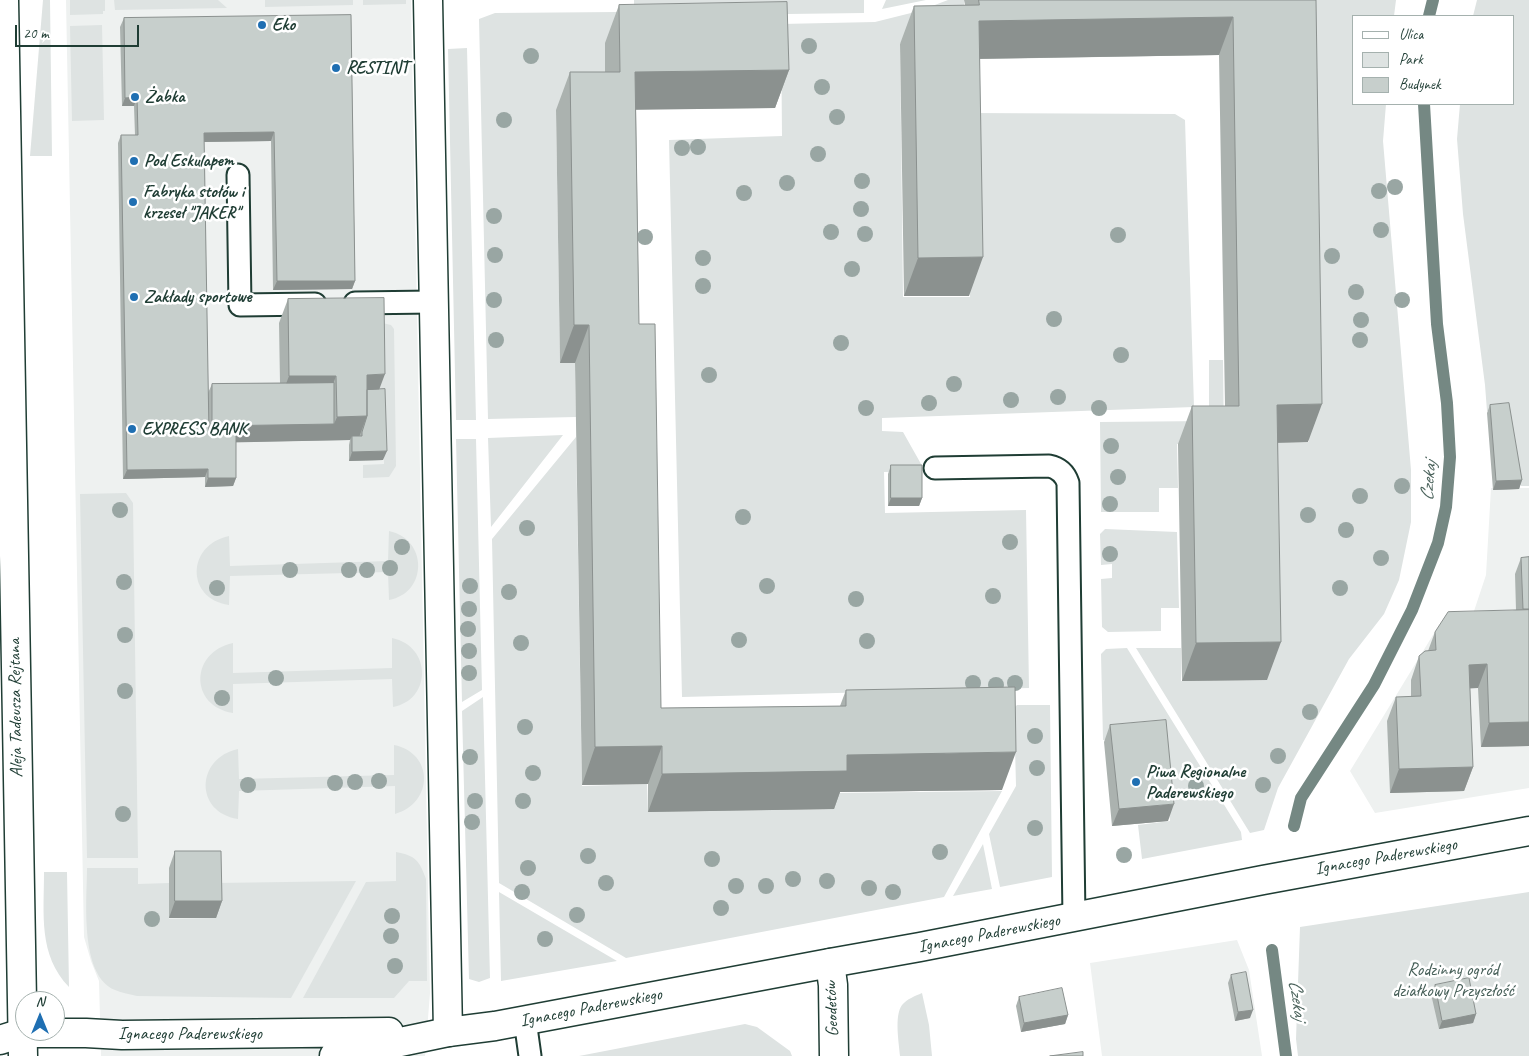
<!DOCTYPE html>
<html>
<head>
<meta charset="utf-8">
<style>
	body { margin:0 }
	#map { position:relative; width:1529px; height:1056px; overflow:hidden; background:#fff; font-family:Caveat,sans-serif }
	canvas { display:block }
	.legend { position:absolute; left:1352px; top:15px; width:162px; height:90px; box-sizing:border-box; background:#fff; border:1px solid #a5b1ae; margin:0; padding:6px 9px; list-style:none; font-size:15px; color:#1f3d34 }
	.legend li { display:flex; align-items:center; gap:10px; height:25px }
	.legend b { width:25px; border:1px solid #a5b1ae }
	.north { position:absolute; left:15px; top:991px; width:50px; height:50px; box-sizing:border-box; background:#fff; border:1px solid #a5b1ae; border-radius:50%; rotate:0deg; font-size:14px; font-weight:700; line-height:20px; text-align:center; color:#1f3d34 }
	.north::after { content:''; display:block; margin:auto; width:18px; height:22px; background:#1f6fb2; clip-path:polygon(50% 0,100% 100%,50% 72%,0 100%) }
	.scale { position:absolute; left:15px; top:25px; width:124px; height:22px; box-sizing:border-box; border:2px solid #1f3d34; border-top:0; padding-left:6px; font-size:15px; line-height:18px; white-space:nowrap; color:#1f3d34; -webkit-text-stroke:4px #fff; paint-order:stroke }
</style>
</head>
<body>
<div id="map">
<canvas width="1529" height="1056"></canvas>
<ul class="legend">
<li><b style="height:6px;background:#fff"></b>Ulica</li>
<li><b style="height:14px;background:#dee3e2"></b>Park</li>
<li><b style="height:14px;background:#c7cfcc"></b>Budynek</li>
</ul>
<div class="north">N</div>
<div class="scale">20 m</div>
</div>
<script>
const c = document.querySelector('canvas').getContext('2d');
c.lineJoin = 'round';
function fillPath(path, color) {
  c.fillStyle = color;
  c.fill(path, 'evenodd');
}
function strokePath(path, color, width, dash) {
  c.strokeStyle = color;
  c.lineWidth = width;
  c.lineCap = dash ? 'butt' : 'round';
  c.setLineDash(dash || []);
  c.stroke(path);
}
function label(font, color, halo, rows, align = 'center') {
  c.font = font + ' Caveat,sans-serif';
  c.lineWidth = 5;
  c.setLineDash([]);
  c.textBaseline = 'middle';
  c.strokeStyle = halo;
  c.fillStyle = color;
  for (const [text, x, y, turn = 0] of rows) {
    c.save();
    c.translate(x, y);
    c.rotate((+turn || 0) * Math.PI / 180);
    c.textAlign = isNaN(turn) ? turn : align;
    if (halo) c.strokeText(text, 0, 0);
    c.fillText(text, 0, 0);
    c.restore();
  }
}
fillPath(new Path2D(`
	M66,0H411L430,993L425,1056H101L99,981L91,961L84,937Z
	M1491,488H1529V788L1375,813L1350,771L1439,625L1470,623L1486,575Z
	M1237,940L1249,970L1262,1056H1102L1090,963Z`), '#eef1f0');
fillPath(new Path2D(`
	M43,0H50L52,156H30Z
	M70,0H105V11H103V14L70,15Z
	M114,0H218L227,8L115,10Z
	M265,0H353V5L265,7Z
	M363,0H406V4L363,5Z
	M634,0H864V13L634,16Z
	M886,0H926L882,9Z
	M948,0H964L965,42L900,43L903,297H970L968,113L1175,114L1185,120L1194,407L882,418V431L903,432L925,471L884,472L885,513L1026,510L1029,688L682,697L669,140L782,136L781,24L875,22L919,11Z
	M1219,0H1396L1394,16H1353V104H1386L1383,141L1411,470V522L1399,580L1384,614L1349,659L1278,788L1264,830L1250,833L1136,648H1181V681L1267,680L1264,443L1309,442L1302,37L1219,38Z
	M1477,0H1529V486H1521L1507,409L1487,411L1485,385L1463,214L1457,139L1460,104H1513V16H1473Z
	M617,12V42L605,43L606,110L556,111L560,363H575L576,417L488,419L479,19L495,13Z
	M102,25L104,120L72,121L70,26Z
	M467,48L476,420H456L448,49Z
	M378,322L391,325L394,329L396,466L389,477L363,478V465L384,464L383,397H379Z
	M1209,360H1223L1224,443L1177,444L1178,488H1159V512H1101L1100,422L1209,421Z
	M563,435L491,527L488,438Z
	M576,437L582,786L647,784L648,812L834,809V793L1002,791L944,897L626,958L499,883L492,539Z
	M456,439H476L482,690L462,702Z
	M126,493L133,503L138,858H87L80,494Z
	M1105,529L1177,532L1179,608H1161V631L1108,632L1102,627L1101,579L1112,578V564L1101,565L1100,534Z
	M389,531C428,539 428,593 389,600L388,572L230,576L229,605C186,599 186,545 229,536L230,566L388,561Z
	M392,638C432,646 432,700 393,707L392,679L233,684V713C189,706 190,652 233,643V673L392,668Z
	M1127,648L1241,832L1242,840L1142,859L1138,825L1170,821L1161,735L1103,740L1101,654L1106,649Z
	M483,697L490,978L479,982L469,979L462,711Z
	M1017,705H1050L1052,877L1000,887L989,834L1016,786L1014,708Z
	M394,745C434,753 434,803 395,814V786L239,791L238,819C194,812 196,758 238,749L239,779L394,775Z
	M983,844L992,889L953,896Z
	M396,852C416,856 419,860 426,879L427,981H409L394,998H303L366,882L396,881Z
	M87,868H138V884L169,883V919L216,918V883L356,881L291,998L137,996C130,994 122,993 115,990C79,975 87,900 87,868Z
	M44,872H67L69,987C38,955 44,914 44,872Z
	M499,892L617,961L501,981Z
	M1529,892V1056H1298L1296,1039L1300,927Z
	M922,993L929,1025L932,1056H900C899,1043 894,1016 902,1005C907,999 915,996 922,993Z
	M745,1024L757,1027L790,1051L792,1056H579Z`), '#dee3e2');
strokePath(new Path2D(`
	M1429,16L1433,0
	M1294,826L1301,798L1374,685L1412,610L1438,543L1446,507L1450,457L1447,403L1437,324L1424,104
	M1272,950L1286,1056`), '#758883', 12);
const service = new Path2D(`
	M238,175L240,305L315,304
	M355,303L433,302
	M935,468L1049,466C1059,468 1065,474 1068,483L1074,918
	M525,1020L530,1056`);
const minor = new Path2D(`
	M428,0L448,1032
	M830,963L833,985L834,1056`);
const tertiary = new Path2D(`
	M0,1040L22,1033H86L122,1035L389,1032
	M334,1056L448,1032L495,1026L830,963L920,947L1263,880L1529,831`);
const secondary = new Path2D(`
	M4,0L23,1056`);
strokePath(service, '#1f3d34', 25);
strokePath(minor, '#1f3d34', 31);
strokePath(tertiary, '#1f3d34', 31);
strokePath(secondary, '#1f3d34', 31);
strokePath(service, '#fff', 21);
strokePath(minor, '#fff', 28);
strokePath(tertiary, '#fff', 28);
strokePath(secondary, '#fff', 28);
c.fillStyle = '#99a6a3';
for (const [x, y] of [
	[809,46],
	[531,56],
	[822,87],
	[837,117],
	[504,120],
	[698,147],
	[682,148],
	[818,154],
	[862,181],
	[787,183],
	[1395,187],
	[1379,191],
	[744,193],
	[861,209],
	[494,216],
	[1381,230],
	[831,232],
	[865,234],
	[1118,235],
	[645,237],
	[495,255],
	[1332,256],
	[703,258],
	[852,269],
	[703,286],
	[1356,292],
	[494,300],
	[1402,300],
	[1054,319],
	[1361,320],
	[496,340],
	[1360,340],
	[841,343],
	[1121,355],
	[709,375],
	[954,384],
	[1058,397],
	[1011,400],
	[929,403],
	[866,408],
	[1099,408],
	[1111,446],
	[1118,477],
	[1402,486],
	[1360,496],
	[1110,504],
	[120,510],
	[1308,515],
	[743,517],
	[527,528],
	[1346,530],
	[1010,542],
	[402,547],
	[1110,554],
	[1381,558],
	[390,568],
	[290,570],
	[349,570],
	[367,570],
	[124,582],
	[470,586],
	[767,586],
	[217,588],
	[1340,588],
	[509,592],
	[993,596],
	[856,599],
	[469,609],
	[468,629],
	[125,635],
	[739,640],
	[867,641],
	[521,643],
	[469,651],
	[469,673],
	[276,678],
	[973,683],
	[1015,683],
	[996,685],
	[125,691],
	[222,698],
	[1310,712],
	[525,727],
	[1035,736],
	[1278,756],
	[470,757],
	[1037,768],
	[533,773],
	[379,781],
	[355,782],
	[335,783],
	[248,785],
	[1263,785],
	[1196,786],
	[475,801],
	[523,801],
	[123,814],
	[472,822],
	[1035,828],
	[940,852],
	[1124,855],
	[588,856],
	[712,859],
	[528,868],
	[793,879],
	[827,881],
	[606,883],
	[736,886],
	[766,886],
	[869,888],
	[522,892],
	[893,892],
	[721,908],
	[577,915],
	[392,916],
	[152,919],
	[391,936],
	[545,939],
	[395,966]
]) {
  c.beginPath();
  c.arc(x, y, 8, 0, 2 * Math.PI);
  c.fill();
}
fillPath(new Path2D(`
	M964,0H1316L1308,442L1278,443L1267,680L1182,681L1178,444L1192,406H1225L1219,55L980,59L969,296H904L900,44L914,6L965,5Z
	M619,5L789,70L775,108L636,109L639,324L661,708L840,706L846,690L1002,790L840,792L834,809L648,812V784L582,785L575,363H560L556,110L570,72H605V43Z
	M351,15L355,281L352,289L273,290L271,141L204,142L208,393L212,384L280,383L279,323L288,299L379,390L383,460L349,461V445L350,440L236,442V478L233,486L205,487V477L123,479L118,143L121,135H135L134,106H122L120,27L124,18Z
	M1490,405L1522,480L1519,489L1493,490L1487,413Z
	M891,465L922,498L919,506H888V474Z
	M1529,557V746L1481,747L1478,688H1470L1473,767L1464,791L1390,793L1387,721L1396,697H1411V680L1419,656L1428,651L1435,632L1516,610L1515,574L1521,558Z
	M1110,725L1168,821L1112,826L1104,742Z
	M175,851L222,901L216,918H169V868Z
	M1231,975L1250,1018L1235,1021L1228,983Z
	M1435,985L1476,1014L1473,1023L1439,1029L1431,994Z
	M1019,997L1068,1015L1065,1024L1021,1032L1016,1006Z`), '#abb2af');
fillPath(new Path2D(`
	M1233,17L1219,55L965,59L979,21Z
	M789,70L775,108L622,110L635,72Z
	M137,97L134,106H122L125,98Z
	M274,132L271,141L201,142L204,133Z
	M983,257L969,296H904L918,258Z
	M277,281H355L352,289L273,290Z
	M574,325H589L575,363H560Z
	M385,374L376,398L361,399L367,375Z
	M289,376H336L327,400H280Z
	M1322,404L1308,442L1263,443L1277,405Z
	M367,416L358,440L352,436L350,440L206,443L212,426L334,424L337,417Z
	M387,451L383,460L349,461L352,452Z
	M208,469L205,477L123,479L127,470Z
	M208,478H236L233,486L205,487Z
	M1522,480L1519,489L1493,490L1496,481Z
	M891,498H922L919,506H888Z
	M1281,642L1267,680L1182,681L1196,643Z
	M1487,664L1478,688L1460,689L1469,665Z
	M1529,722V746L1481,747L1489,723Z
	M662,746L648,784L582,785L595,747Z
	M1016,752L1002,790L840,792L834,809L648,812L662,774L847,755Z
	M1473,767L1464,791L1390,793L1399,769Z
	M1174,804L1168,821L1112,826L1119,809Z
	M175,901H222L216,918H169Z
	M1253,1010L1250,1018L1235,1021L1238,1012Z
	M1476,1014L1473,1023L1439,1029L1442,1021Z
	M1068,1015L1065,1024L1021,1032L1024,1023Z`), '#8b918f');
const building = new Path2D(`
	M979,0H1316L1322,404L1277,405L1281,642L1196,643L1192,406H1239L1233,17L979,21L983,257L918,258L914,6L979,5Z
	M787,2L789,70L635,72L639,324H655L661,708L846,706V690L1015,687L1016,752L847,755V771L662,774V746L595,747L589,325H574L570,72H620L619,5Z
	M351,15L355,281H277L274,132L204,133L209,434L236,433V478H208V469L127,470L121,135H138L137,97L125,98L124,18Z
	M384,298L385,374L367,375V416L337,417L336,376H289L288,299Z
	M334,383V424L212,426V384Z
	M385,389L387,451L352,452V436H362V432L367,416V390Z
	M1509,403L1522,480L1496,481L1490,405Z
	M891,465H922V498H891Z
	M1529,557V609H1523L1521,558Z
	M1529,610V722L1489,723L1487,664L1469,665L1473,767L1399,769L1396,697L1421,696L1419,656L1425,651L1436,650L1435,632L1448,612Z
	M1166,720L1174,804L1119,809L1110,725Z
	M175,851H221L222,901H175Z
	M1246,972L1253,1010L1238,1012L1231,975Z
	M1469,978L1476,1014L1442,1021L1435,985Z
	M1062,988L1068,1015L1024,1023L1019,997Z
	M1083,1052V1056H1050Z`);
fillPath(building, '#c7cfcc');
strokePath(building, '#8b918f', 1);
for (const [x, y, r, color] of [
	[262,25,5,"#1f6fb2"],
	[336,68,5,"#1f6fb2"],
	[135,97,5,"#1f6fb2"],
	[134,161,5,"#1f6fb2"],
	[133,202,5,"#1f6fb2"],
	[134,297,5,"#1f6fb2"],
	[132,429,5,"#1f6fb2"],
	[1136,782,5,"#1f6fb2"]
]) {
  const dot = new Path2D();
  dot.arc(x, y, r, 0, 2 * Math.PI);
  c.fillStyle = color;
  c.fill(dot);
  strokePath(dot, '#fff', 2);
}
label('bold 18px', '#1f3d34', '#fff', [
	["Eko",272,25],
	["RESTINT",346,68],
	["Żabka",145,97],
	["Pod Eskulapem",144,161],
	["Fabryka stołów i",143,192],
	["krzeseł \"JAKER\"",143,213],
	["Zakłady sportowe",144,297],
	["EXPRESS BANK",142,429],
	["Piwa Regionalne",1146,772],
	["Paderewskiego",1146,793]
], 'left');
label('18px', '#1f3d34', '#fff', [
	["Aleja Tadeusza Rejtana",16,708,-91],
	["Ignacego Paderewskiego",1386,857,-10],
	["Ignacego Paderewskiego",989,934,-11],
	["Ignacego Paderewskiego",591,1008,-11],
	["Geodetów",832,1009,-92],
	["Ignacego Paderewskiego",190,1034]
]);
label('18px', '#455e57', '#fff', [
	["Rodzinny ogród",1453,970],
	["działkowy Przyszłość",1453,991]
]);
label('italic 19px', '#4a625b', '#fff', [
	["Czekaj",1429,481,-85],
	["Czekaj",1297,1000,82]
]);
</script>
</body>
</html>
